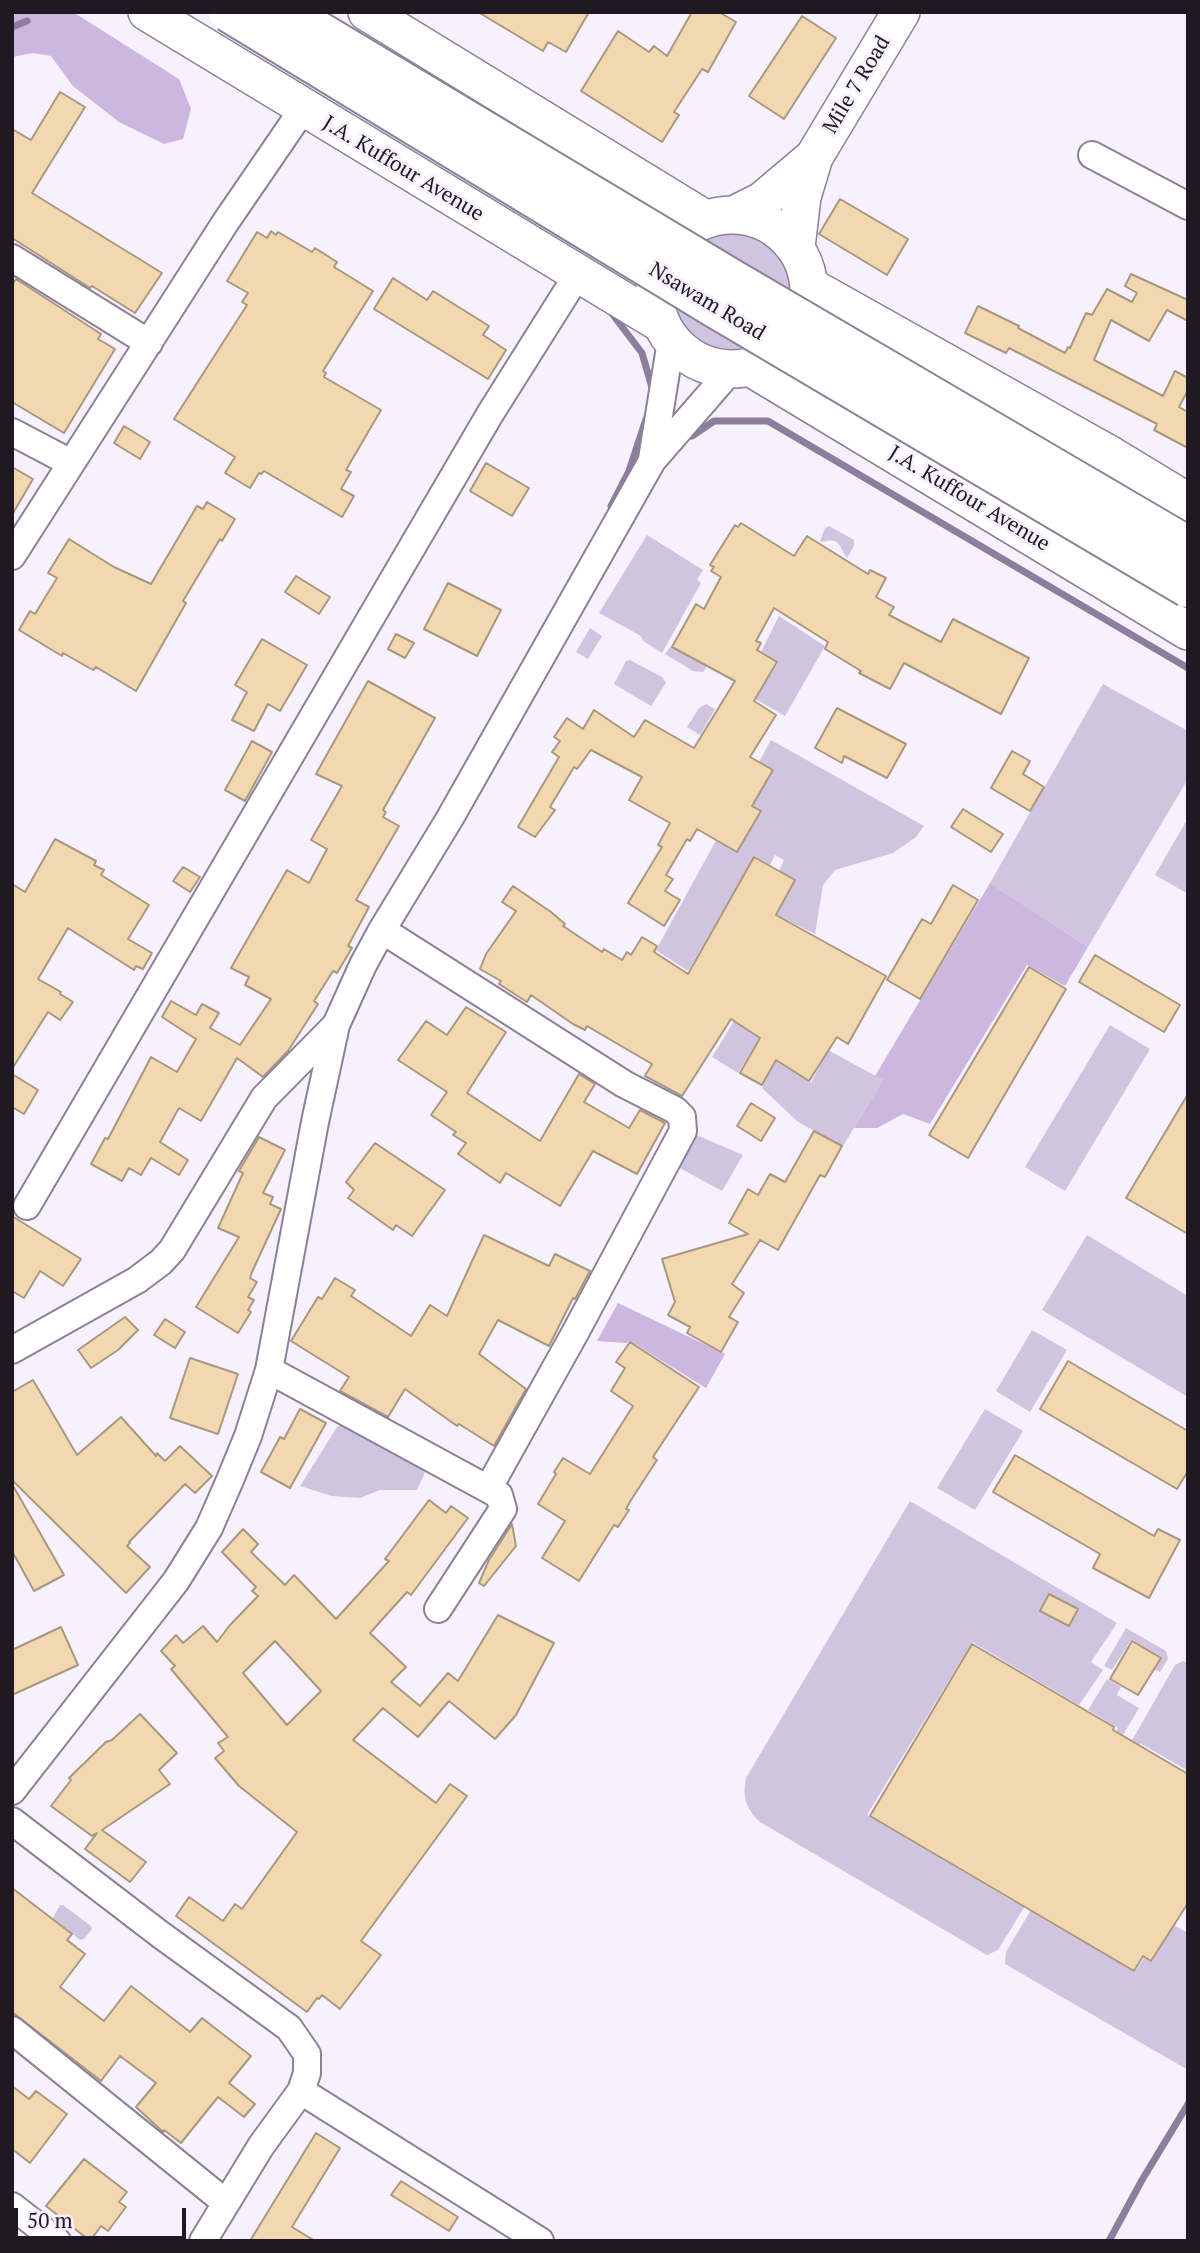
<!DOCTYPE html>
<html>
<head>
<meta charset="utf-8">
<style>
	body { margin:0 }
	#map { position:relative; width:1200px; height:2253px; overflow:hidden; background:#f6f1fc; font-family:"PT Serif",serif }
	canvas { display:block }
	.frame { position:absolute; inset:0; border:14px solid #1e1923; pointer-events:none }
	.scale { position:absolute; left:14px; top:2208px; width:172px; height:32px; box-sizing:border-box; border:4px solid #1e1923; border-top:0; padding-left:9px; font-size:21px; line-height:24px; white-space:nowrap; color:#1e1923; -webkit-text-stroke:5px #f6f1fc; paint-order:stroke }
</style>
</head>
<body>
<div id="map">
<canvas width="1200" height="2253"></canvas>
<div class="frame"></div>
<div class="scale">50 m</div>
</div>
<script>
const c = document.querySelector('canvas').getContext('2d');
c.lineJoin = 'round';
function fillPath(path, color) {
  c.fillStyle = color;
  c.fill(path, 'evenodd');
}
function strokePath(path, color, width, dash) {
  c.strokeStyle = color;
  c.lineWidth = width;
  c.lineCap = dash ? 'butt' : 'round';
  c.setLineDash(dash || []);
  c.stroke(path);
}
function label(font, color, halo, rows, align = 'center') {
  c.font = font + ' "PT Serif",serif';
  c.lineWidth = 6;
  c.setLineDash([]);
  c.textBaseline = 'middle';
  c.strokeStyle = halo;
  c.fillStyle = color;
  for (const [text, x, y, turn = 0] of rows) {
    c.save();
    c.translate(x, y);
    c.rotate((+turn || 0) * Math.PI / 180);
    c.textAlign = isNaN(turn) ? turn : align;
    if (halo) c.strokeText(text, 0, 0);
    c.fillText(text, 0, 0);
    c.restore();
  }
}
fillPath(new Path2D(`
	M737,230L757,235L774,246L787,263L793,282L792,302L755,348L735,352L715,350L697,341L682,328L673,310L670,290L699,239L718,231Z
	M829,526L854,540V546L847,558C837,544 842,537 820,542L825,528Z
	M647,535L703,570L697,580L701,583L662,653L643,641L641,636L599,613Z
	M779,616L825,646L785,716L741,691L755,667L770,676L778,663L761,652Z
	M590,628L602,636L588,659L576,652Z
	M671,646L707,666L703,672L693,671L665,654Z
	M630,660L662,677L666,683L651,706L614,684L626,661Z
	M1103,684L1188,731V779L1088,947L990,883Z
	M706,704L715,709L700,735L687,727L699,708Z
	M771,740L924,826L916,837L893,853L835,870L823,885L815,934L777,915L795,880L779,871L784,860L775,855L770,865L754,856L688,971L656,950Z
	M1188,818V894L1155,875Z
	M734,1021L760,1037L738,1073L712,1057Z
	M1110,1025L1150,1049L1065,1191L1025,1167Z
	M828,1050L883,1080L843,1146L798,1122L762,1088L776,1061L811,1083Z
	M692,1133L743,1155L722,1191L676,1166Z
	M1087,1235L1188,1296V1397L1042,1310Z
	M1032,1330L1067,1350L1030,1412L996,1391Z
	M985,1409L1023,1431L975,1510L937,1488Z
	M342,1424L418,1466L425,1472L417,1490H380L360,1498L332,1496L300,1486L337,1427Z
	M910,1501L1117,1623L1091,1662L1103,1670L1079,1705L972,1642L867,1815L1014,1902L1050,1840L1061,1847L998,1950L987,1955L760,1822C746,1808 742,1798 746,1778Z
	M1126,1628L1166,1651L1168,1659L1160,1672L1154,1669L1161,1657L1131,1640L1112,1670L1104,1666Z
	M1183,1661L1188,1663V1771L1140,1743L1112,1789L1106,1786L1175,1665Z
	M1107,1679L1121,1687L1117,1695L1139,1708L1096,1780L1089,1776L1118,1728L1088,1710Z
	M1067,1849L1074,1853L1037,1915L1135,1972L1144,1958L1152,1962L1161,1946L1153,1941L1165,1920L1188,1933V2070L1005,1964L1006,1952Z
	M60,1905H63L91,1926L92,1929L84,1939L80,1940L53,1918Z`), '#d1c4e1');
fillPath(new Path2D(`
	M12,12H73L179,79L191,109L183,139L164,144L119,122L73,86L51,56L33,53L12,57Z
	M990,883L1088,947L1065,986L1027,965L930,1124L903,1114L877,1128H854L883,1080L875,1076Z
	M618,1303L725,1354L706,1388L630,1341L626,1343L597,1341Z`), '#cbb7e0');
strokePath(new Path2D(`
	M12,27L27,21
	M610,311L642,353L653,391
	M692,436L714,421H768L1188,668
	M611,506L629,471L646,419
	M1109,2241L1142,2180L1188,2104`), '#8e7e9e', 7);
const building = new Path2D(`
	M478,12H589L566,52L548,42L543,51Z
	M692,12H719L736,22L708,72L702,69L674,112L679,115L662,142L581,91L618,31L649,52L654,46L667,56Z
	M802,16L836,38L784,119L749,96Z
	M60,92L85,107L32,193L162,273L135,313L92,286L90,288L12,238V129L31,140Z
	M840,199L908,239L887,275L819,234Z
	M271,231L276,235L278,232L312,252L315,248L337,262L334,267L373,291L323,371L326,373L324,377L381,410L346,470L351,472L341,489L354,496L342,517L264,471L261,474L259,473L250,488L225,473L235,457L174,419L247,305L242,302L248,293L227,281L257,232L267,238Z
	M1131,274L1188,300V321L1167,310L1149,341L1111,320L1094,360L1163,396L1175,371L1188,378V390L1179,407L1188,412V448L1154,430L1157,424L1009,348L1006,353L965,333L978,306L1019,326L1018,328L1065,353L1068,347L1070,348L1086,313L1092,315L1107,289L1132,302L1137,293L1125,286Z
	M393,278L427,300L433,291L489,326L483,335L506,350L488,379L374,309Z
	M16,279L101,334L98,339L115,349L64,433L12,402V285Z
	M124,426L150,442L140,459L114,443Z
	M486,463L529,488L512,516L470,491Z
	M12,467L33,479L12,515Z
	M207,502L235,519L222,541L220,539L183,601L186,603L136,691L96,667L93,670L63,653L62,656L19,630L30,611L35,614L57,578L48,573L69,539L114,567L151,584L197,506L203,509Z
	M741,523L794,556L807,536L868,574L870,570L886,578L876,597L894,607L889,615L941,642L953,619L1029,658L1001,714L904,663L890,689L859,673L861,671L825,649L828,642L774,608L756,641L761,643L757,650L777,662L754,701L776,715L750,757L773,770L752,806L761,811L737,852L697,829L690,841L687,839L666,875L673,879L665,891L680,900L664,926L628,903L662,847L658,845L670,823L629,800L642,777L591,750L577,769L574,767L550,807L555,810L535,837L518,827L559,757L552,752L560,741L554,737L567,718L583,729L594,710L634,737L645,720L694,748L735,681L672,647L696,604L704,609L721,577L711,571L714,567L710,565L735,525L738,527Z
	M296,576L330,597L319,614L285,592Z
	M448,583L501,610L477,656L424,629Z
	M396,634L414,643L405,658L388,649Z
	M262,639L307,665L280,711L268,704L254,731L232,720L247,692L235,685Z
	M368,681L435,718L383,810L386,812L383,817L399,826L356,900L369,907L348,946L352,948L337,973L333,971L314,1001L318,1004L288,1051L263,1077L237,1058L201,1121L179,1108L160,1142L188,1160L179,1175L151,1158L141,1175L129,1168L122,1181L91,1164L105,1138L108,1139L151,1057L177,1072L196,1039L162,1017L171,1001L196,1015L202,1004L219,1013L210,1028L240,1045L271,999L245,985L249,977L231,968L287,870L309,883L327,849L311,840L342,786L316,774Z
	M837,708L906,744L887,778L844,756L842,763L815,748Z
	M252,741L272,752L245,801L225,790Z
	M1012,751L1030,761L1023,774L1044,787L1030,811L991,788Z
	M963,809L1003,834L991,852L951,827Z
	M55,839L96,861L94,865L104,870L101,875L149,905L128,939L152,953L143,969L136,966L134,970L68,928L38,979L61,992L60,994L73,1002L60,1020L48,1012L12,1069V884L25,892Z
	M754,857L795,880L776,915L886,976L848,1044L837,1037L809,1081L776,1060L762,1085L740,1073L760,1038L731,1019L682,1096L645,1076L652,1064L587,1026L585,1030L573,1024L531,995L527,1002L499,984L501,981L480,969L486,954L516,911L502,902L513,886L551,912L565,924L563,926L602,952L604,949L622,960L627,952L631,955L642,937L657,946L654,952L688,974Z
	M183,867L200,877L190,892L173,881Z
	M953,885L978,900L920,999L887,980L922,919L931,924Z
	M1095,955L1180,1005L1164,1032L1079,982Z
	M1029,967L1066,989L968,1158L929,1135Z
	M466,1007L506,1032L467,1093L540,1141L579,1074L595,1084L584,1102L629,1128L640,1110L665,1123L637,1174L593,1151L560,1206L506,1173L500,1183L458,1154L466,1143L453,1135L456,1132L431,1115L447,1092L398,1060L426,1021L447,1035Z
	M12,1074L38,1090L24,1114L12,1107Z
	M1188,1094V1234L1126,1198Z
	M751,1103L775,1118L761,1141L737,1126Z
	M814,1131L842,1146L825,1177L820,1175L778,1250L760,1240L732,1284L744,1293L729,1317L738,1322L721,1352L687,1333L690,1327L668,1315L675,1302L662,1259L748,1234L729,1223L748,1189L758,1195L770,1174L785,1182Z
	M259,1137L285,1150L263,1193L273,1197L270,1204L281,1209L252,1272L250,1278L257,1282L248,1297L254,1300L248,1310L251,1312L238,1333L196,1307L239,1237L218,1228L243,1173L239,1171Z
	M375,1143L445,1190L412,1236L396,1225L393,1230L348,1198L354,1190L346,1182Z
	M12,1216L81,1259L63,1286L40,1271L24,1298L12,1291Z
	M484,1235L549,1266L555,1254L590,1271L575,1299L573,1298L549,1346L498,1320L479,1354L526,1389L494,1446L459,1424L457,1426L405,1389L388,1417L340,1391L349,1377L291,1341L318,1297L322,1299L335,1278L355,1290L351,1296L411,1336L430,1305L447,1316Z
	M125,1317L138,1330L118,1350L91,1368L78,1350Z
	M165,1319L185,1332L175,1348L154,1335Z
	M630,1342L699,1387L653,1457L657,1460L631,1500L626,1509L629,1510L618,1527L614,1525L579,1581L542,1558L565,1521L538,1504L556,1474L554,1472L563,1458L590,1474L633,1406L611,1391L625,1368L616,1362Z
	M190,1358L238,1374L218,1434L170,1418Z
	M1068,1361L1188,1431V1471L1177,1489L1040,1409Z
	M33,1380L77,1455L121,1417L156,1456L157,1453L165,1461L180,1446L212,1476L195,1493L185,1484L129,1542L130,1543L127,1546L150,1567L126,1593L12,1480V1392Z
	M300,1409L326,1423L290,1488L261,1472L280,1437L284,1439Z
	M1015,1455L1154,1536L1158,1529L1180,1540L1149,1598L1093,1568L1100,1554L993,1492Z
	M12,1484L64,1575L34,1591L12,1551Z
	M429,1500L446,1513L451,1506L468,1518L411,1595L407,1592L370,1633L406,1667L391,1682L420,1706L448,1673L458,1681L498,1615L554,1643L516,1715L495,1739L449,1701L418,1737L383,1708L353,1740L436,1803L450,1784L467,1796L361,1941L381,1955L340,2009L322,1995L319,1999L317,1998L307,2012L176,1916L189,1897L223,1921L235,1904L242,1909L297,1832L239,1786L215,1758L224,1751L218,1743L228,1737L171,1669L175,1666L161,1651L176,1635L183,1643L203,1626L217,1642L230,1625L258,1596L252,1591L256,1587L222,1552L243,1529L258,1544L251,1552L285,1585L294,1575L336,1619L389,1561L385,1559ZM275,1641L321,1691L287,1725L243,1673Z
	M512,1524L516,1546L484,1586L479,1583L489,1560Z
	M1049,1594L1078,1609L1069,1626L1040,1611Z
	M61,1627L78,1665L12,1695V1650Z
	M1132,1641L1161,1658L1138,1695L1110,1679Z
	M972,1644L1114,1727L1113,1730L1188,1774V1903L1151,1961L1143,1956L1134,1971L870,1816Z
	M140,1714L177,1753L159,1770L170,1784L102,1830L146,1862L130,1882L85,1849L97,1833L92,1836L51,1806L71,1780L69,1778L106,1742L112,1740Z
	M12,1888L72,1934L67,1940L85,1954L60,1987L104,2021L131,1986L190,2032L202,2018L251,2056L229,2083L255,2104L244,2117L218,2097L181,2143L164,2130L163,2132L136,2107L156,2083L120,2056L101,2081L12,2012Z
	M12,2086L29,2099L36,2091L67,2114L30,2163L12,2149Z
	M316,2133L340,2148L292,2227L315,2241H250Z
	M84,2159L127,2192L119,2202L126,2207L108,2231L101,2226L90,2241L46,2206Z
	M401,2181L458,2217L449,2231L391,2195Z`);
fillPath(building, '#f2d7af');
strokePath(building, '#a99880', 2);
const street = new Path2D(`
	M1092,155L1188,206
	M12,258L149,343
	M12,432L71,463
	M652,459L671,341
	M12,556L225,223L303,109
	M382,930L624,1084L675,1110L682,1117L683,1131L575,1333L488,1489
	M27,1206L490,414L578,274
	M12,1350L137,1280L161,1262L172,1250L264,1098L336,1025
	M269,1370L499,1495L503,1509L438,1609
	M12,1791L176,1581L209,1528L230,1480L248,1436L269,1370L315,1122L336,1025L363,965L382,930L450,818L652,461L731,370
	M12,1821L161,1935L289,2028L307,2054V2073L301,2091L261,2146L203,2241
	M12,2030L225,2202
	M301,2091L540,2241
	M12,2206L57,2241`);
const secondary = new Path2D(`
	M147,12L660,323
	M367,12L705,219
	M736,214L762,201L814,157L901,12
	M655 292a77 77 0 1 1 154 0a77 77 0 1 1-154 0Z
	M796,247L802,197L814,157
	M809,286L1112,456L1188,502
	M750,367L1188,631`);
strokePath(street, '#8d819a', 30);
strokePath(secondary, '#8d819a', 40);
strokePath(street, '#fff', 26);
strokePath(secondary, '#fff', 37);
const highwayBridge = new Path2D(`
	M228,12L713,307L1188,588
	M287,12L734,280L1188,546`);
strokePath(highwayBridge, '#8d819a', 42, []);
strokePath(highwayBridge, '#fff', 38);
label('21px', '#1e1923', '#f6f1fc', [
	["Mile 7 Road",857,85,-59],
	["J.A. Kuffour Avenue",403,169,31],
	["Nsawam Road",707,302,31],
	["J.A. Kuffour Avenue",969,499,31]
]);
</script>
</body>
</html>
